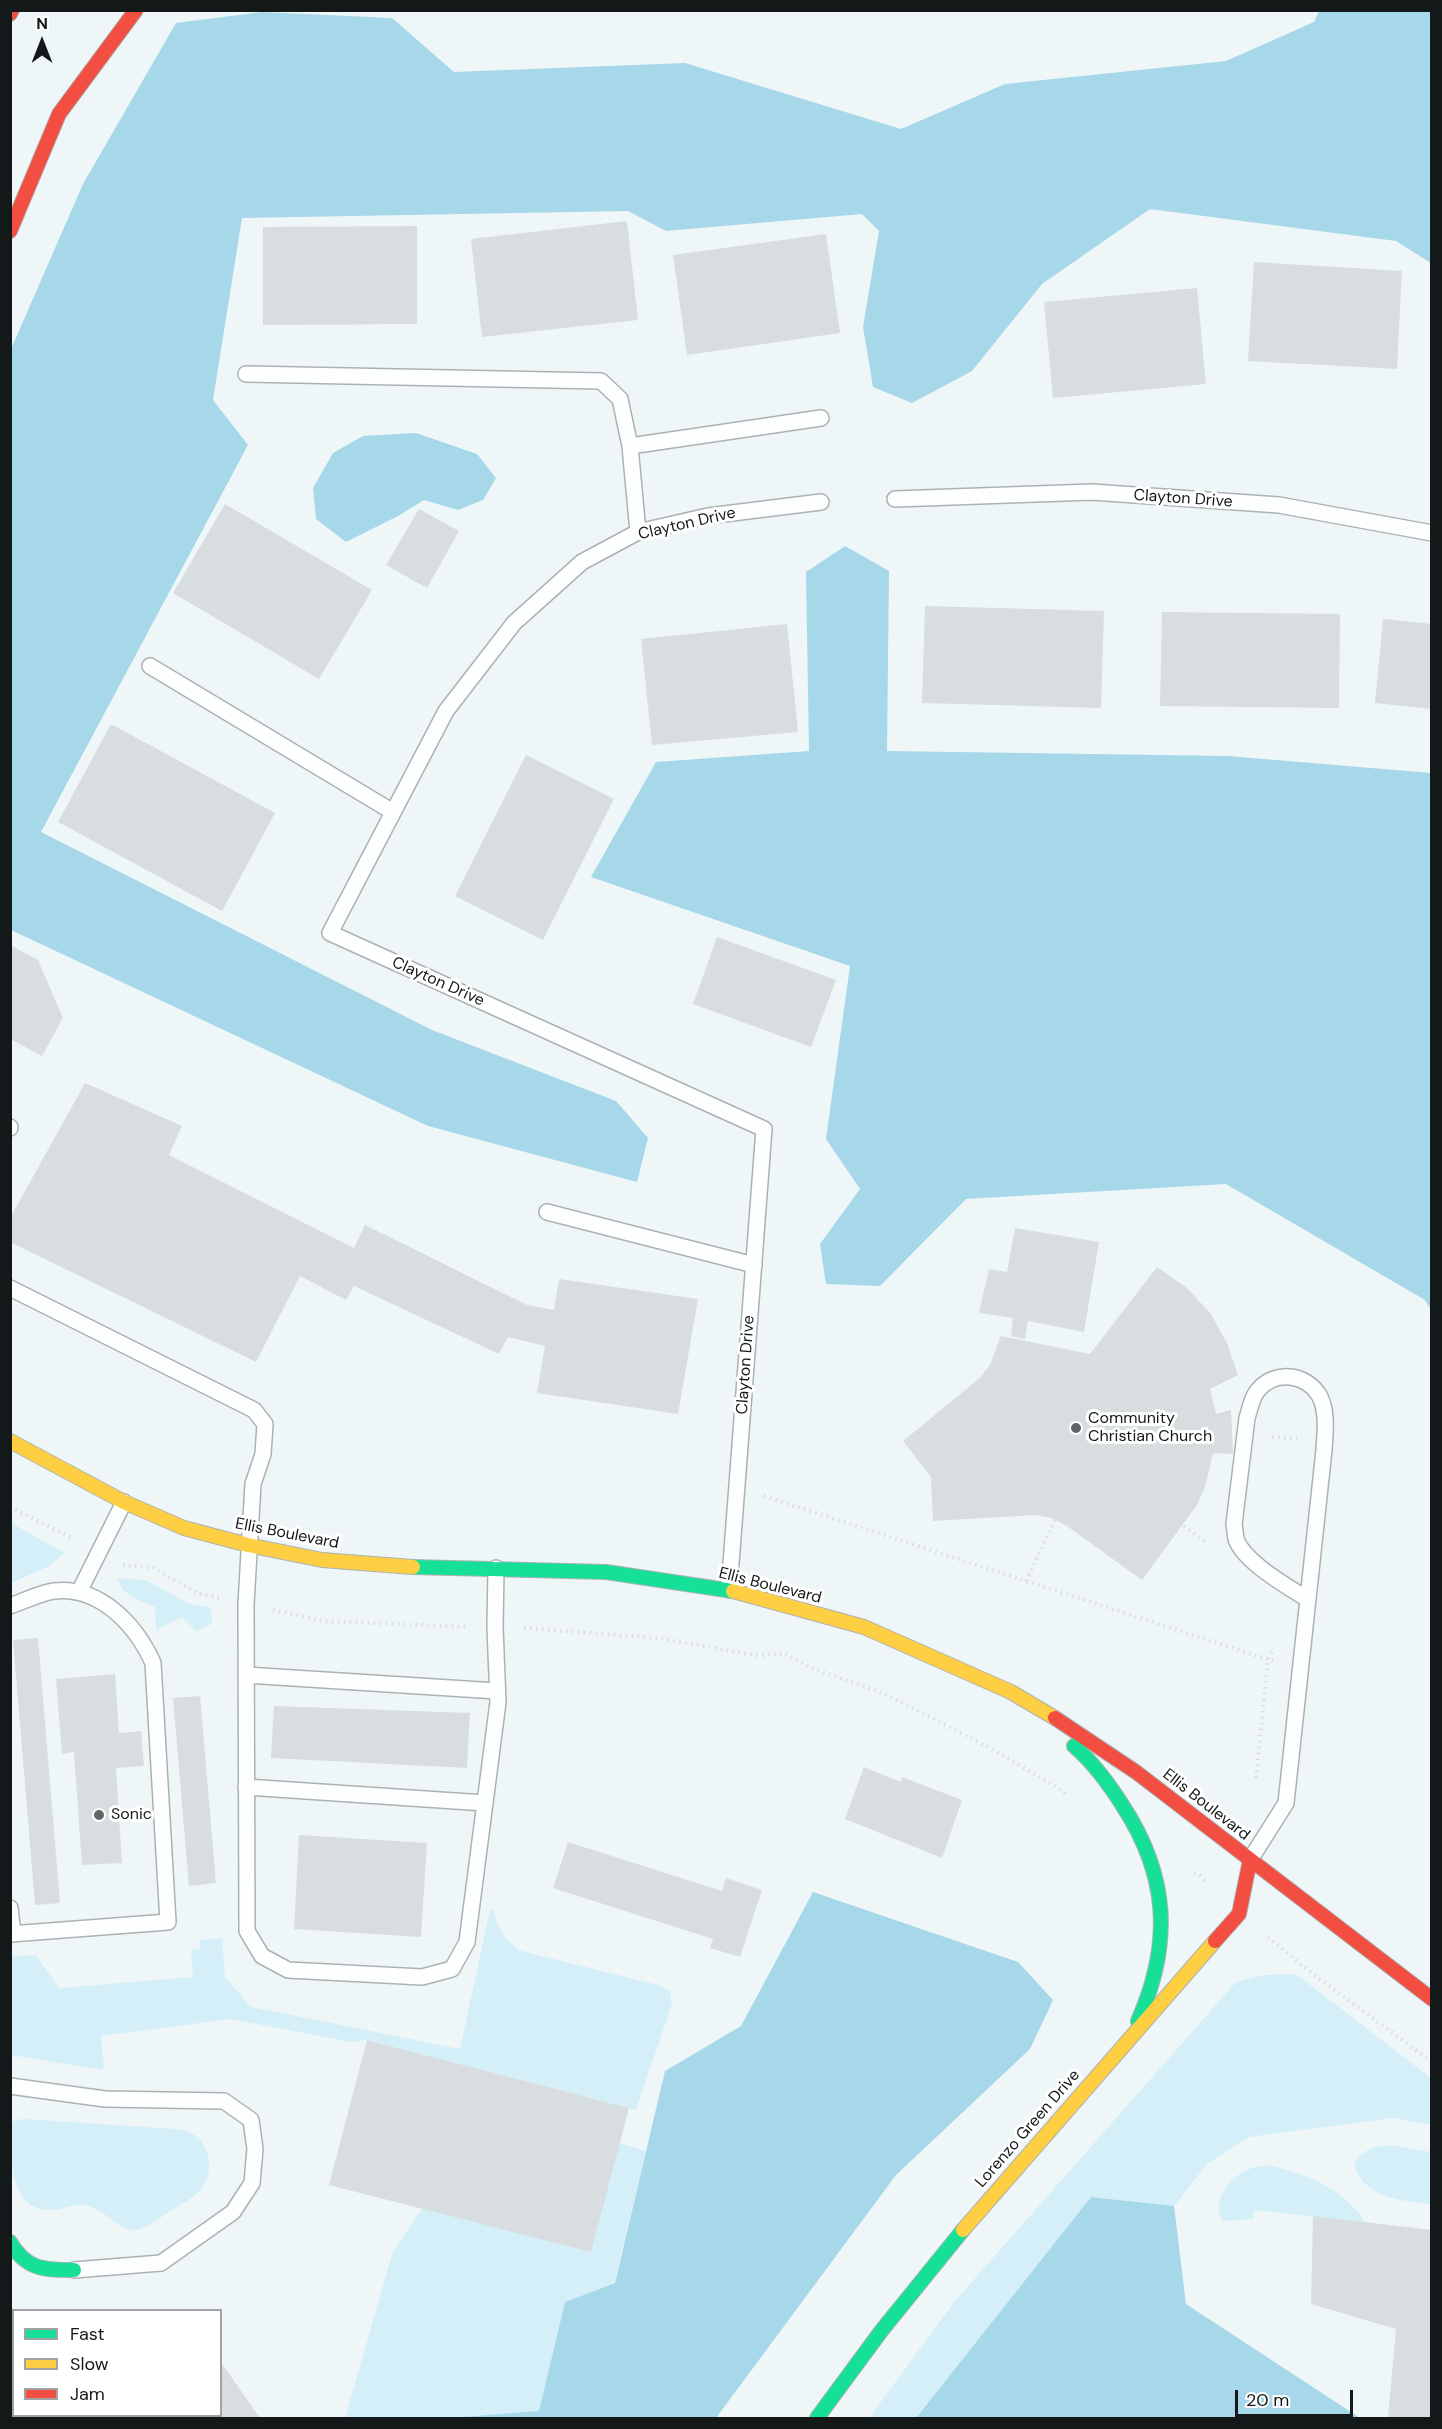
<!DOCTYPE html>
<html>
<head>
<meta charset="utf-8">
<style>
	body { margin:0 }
	#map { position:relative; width:1442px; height:2429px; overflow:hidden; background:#eff6f8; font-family:"DM Sans",sans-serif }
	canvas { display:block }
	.frame { position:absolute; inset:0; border:12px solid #131819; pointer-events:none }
	.legend { position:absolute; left:12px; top:2309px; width:210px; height:108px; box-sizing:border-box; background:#fff; border:2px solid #a1a3a3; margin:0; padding:8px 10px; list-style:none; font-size:18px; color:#131819 }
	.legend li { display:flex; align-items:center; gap:12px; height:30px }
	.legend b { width:30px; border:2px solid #a1a3a3 }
	.north { position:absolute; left:12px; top:12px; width:60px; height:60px; -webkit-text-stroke:4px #fff; paint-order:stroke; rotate:0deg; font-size:16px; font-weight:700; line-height:24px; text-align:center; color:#131819 }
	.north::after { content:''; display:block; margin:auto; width:21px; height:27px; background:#131819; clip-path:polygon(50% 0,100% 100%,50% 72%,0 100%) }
	.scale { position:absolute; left:1235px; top:2390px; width:118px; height:27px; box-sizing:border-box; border:3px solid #131819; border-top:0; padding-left:8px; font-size:18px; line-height:21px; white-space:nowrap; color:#131819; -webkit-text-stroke:4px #fff; paint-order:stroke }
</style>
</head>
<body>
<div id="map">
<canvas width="1442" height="2429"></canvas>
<div class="frame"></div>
<ul class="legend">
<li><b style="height:8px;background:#16e098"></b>Fast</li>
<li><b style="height:8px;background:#ffcf43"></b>Slow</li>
<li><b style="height:8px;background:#f24e42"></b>Jam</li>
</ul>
<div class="north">N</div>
<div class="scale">20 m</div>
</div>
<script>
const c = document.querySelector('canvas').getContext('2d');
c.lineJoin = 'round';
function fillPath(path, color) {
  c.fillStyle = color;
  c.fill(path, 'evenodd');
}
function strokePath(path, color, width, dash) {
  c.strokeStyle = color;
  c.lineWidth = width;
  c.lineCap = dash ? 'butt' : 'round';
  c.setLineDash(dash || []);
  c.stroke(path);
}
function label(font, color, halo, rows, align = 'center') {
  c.font = font + ' "DM Sans",sans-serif';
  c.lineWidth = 6;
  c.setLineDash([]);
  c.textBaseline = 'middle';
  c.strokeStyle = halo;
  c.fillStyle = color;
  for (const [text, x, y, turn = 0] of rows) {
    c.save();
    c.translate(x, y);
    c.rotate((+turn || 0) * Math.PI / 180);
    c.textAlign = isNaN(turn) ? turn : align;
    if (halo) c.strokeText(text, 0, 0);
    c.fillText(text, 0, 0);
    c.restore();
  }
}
fillPath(new Path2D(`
	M11,1523L65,1553L49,1566L11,1583Z
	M117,1578L146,1580L188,1603L211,1608L212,1624L196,1631L182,1617L156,1630L155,1607C138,1600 124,1597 117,1578Z
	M490,1910L494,1911C497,1930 505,1938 518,1950L658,1985L670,1991L672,2004L636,2110L367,2040L350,2042L231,2019L101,2036L104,2067L102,2070L11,2055V1956L36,1955L59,1988L193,1977L191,1950L200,1949L199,1940L222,1938L225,1977L251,2007L460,2049Z
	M1296,1974L1431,2078V2125L1393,2118L1249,2137L1207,2164L1174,2206L1091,2197L916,2418H869L955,2301L1236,1982L1265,1975Z
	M25,2119L176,2129C183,2130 191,2132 197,2137C211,2149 213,2172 203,2187C195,2198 177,2206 166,2214C156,2220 145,2230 133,2230C117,2229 103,2208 85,2205C73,2204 64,2209 53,2210C8,2213 10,2154 11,2124L15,2120Z
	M620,2143L646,2151L614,2283L565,2302L539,2412L449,2418H345L393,2251L422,2209Z
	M1390,2145L1431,2152V2204C1402,2201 1363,2198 1354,2164C1363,2149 1373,2147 1390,2145Z
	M1266,2165C1303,2172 1344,2188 1365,2222L1255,2210L1253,2219L1222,2221C1212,2201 1228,2179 1247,2170C1253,2167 1260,2166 1266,2165Z`), '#d5eff9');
fillPath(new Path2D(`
	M1319,11H1431V263L1396,241L1150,209L1042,284L972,371L912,403L873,387L863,327L879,231L862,214L666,231L628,211L242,218L213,400L248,445L41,832L432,1030L616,1101L648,1138L637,1182L428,1126L11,930V349L83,184L176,23L262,12L392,18L454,72L685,63L901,129L1005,84L1226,61L1314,22Z
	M416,433L477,454L496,478L483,500L458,510L424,500L398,516L346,542L316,519L313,488L333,453L363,436Z
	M845,546L889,571L887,751L1228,756L1431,773V1310L1425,1300L1226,1184L966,1199L880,1286L826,1284L820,1244L860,1189L826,1139L850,966L591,877L656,762L809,751L806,572Z
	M813,1892L1018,1962L1053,2000L1030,2049L896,2175L716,2418H449L539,2411L565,2302L615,2283L665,2071L741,2026Z
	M1091,2197L1174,2206L1186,2304L1360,2418H916Z`), '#a6d8e9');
fillPath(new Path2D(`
	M627,221L638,320L482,337L471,239Z
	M417,226V324L263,325V227Z
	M826,234L840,333L687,355L673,255Z
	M1254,262L1402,271L1397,369L1248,361Z
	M1197,288L1206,384L1053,398L1044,302Z
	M225,504L372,590L319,679L173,593Z
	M419,509L459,531L427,588L386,565Z
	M925,606L1104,611L1101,708L922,703Z
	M1162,612L1340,614L1339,708L1160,706Z
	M1383,619L1432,624V709L1375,703Z
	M787,624L798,732L652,745L641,639Z
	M111,724L275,813L222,911L58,822Z
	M526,755L614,799L543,940L455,896Z
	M717,937L836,980L811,1047L693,1004Z
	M10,945L38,960L63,1018L42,1056L10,1039Z
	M85,1083L182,1126L169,1155L354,1248L365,1225L527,1305L554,1310L559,1279L698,1299L678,1414L537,1393L545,1346L508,1337L499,1354L354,1286L346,1300L300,1276L256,1362L10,1242V1218Z
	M1015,1228L1099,1242L1084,1332L1028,1321L1025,1339L1011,1336L1013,1318L979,1313L989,1269L1007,1272Z
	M1157,1267L1187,1288L1210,1313L1227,1343L1238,1375L1210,1389L1216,1414L1231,1410L1233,1454L1213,1453L1205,1487L1197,1505L1142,1580L1067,1526L1052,1518L1036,1515L933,1521L931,1477L903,1441L980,1378L990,1365L1001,1336L1090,1354Z
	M38,1638L60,1903L35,1905L13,1640Z
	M115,1674L119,1733L141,1731L144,1766L116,1768L122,1863L82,1865L74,1752L62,1754L56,1679Z
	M200,1696L216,1883L189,1886L173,1698Z
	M274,1706L470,1713L467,1768L271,1758Z
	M864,1767L901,1782L902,1777L962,1800L942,1858L845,1819Z
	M299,1835L427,1843L421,1937L294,1929Z
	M568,1842L722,1891L726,1878L762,1890L740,1957L710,1948L713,1939L553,1888Z
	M367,2040L629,2108L591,2252L329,2185Z
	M1313,2216L1432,2230V2418H1388L1396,2329L1311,2304Z
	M220,2361L260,2418H169L166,2416H220Z`), '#d8dedf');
const lane = new Path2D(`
	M246,374L601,381L620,399L630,446L638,532
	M630,446L821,418
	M895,499L1092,492L1279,505L1432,533
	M150,666L393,812
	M10,1127V1128
	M547,1212L754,1265
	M10,1288L254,1410L265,1424L263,1454L253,1484L246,1604L247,1931L262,1956L288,1970L422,1977L452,1969L467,1942L498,1702L495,1627L496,1568
	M729,1590L764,1129L330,933L446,711L514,623L582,562L638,532L708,516L821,502
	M79,1592L124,1502
	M10,1606C24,1601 40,1593 54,1591C100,1586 136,1625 153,1663L168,1922L10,1934
	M246,1675L497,1691
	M246,1787L485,1803
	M1250,1860L1286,1803L1324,1450C1325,1433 1328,1411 1319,1395C1306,1374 1276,1370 1259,1389C1252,1396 1250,1409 1247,1418L1234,1524C1235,1529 1235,1534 1236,1539C1244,1562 1287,1586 1307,1599
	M10,1908L13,1934
	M10,2086L105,2099L224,2101L251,2120L255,2149L252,2183L233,2212L161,2263L74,2270`);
const fast = new Path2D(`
	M413,1567L606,1572L733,1591
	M1074,1746C1094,1763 1109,1784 1123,1806C1169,1877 1172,1944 1138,2021
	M10,2242C26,2270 45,2270 74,2270
	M817,2418L882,2330L963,2230`);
const slow = new Path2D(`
	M10,1441L124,1502L184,1528L248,1545L322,1560L413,1567
	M733,1591L864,1627L1011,1692L1055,1718
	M963,2230L1215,1941`);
const jam = new Path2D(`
	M10,14L12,10
	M10,231L59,114L136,10
	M1055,1718L1136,1772L1432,1999
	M1215,1941L1239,1914L1250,1860`);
strokePath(lane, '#acb2b4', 18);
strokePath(fast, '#acb2b4', 16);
strokePath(slow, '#acb2b4', 16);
strokePath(jam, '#acb2b4', 16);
strokePath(new Path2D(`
	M1272,1437L1297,1439
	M764,1496L1273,1661
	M10,1507L74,1539
	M1184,1526L1208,1544
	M123,1565L154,1568L197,1593L219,1598
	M1026,1581L1055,1520
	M273,1610L324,1621L469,1627
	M524,1628L658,1638L760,1656L785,1653L809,1667L885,1694L990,1748L1055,1786L1067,1795
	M1256,1778L1268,1660L1272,1652
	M1194,1874H1199L1206,1883
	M1268,1937L1314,1975L1432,2062`), '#dbddde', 4, [1.5, 4.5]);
strokePath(lane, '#fdfefe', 15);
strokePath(fast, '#16e098', 14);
strokePath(slow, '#ffcf43', 14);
strokePath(jam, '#f24e42', 14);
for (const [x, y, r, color] of [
	[1076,1428,6,"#606667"],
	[99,1815,6,"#606667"]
]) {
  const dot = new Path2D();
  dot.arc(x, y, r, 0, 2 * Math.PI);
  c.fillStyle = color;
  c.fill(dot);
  strokePath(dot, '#fff', 2);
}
label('16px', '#131819', '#fff', [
	["Clayton Drive",1183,499,4],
	["Clayton Drive",687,524,-13],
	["Clayton Drive",438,982,24],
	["Clayton Drive",746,1365,-86],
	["Ellis Boulevard",287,1534,11],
	["Ellis Boulevard",770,1586,14],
	["Ellis Boulevard",1206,1805,38],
	["Lorenzo Green Drive",1028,2129,-49]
]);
label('16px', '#131819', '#fff', [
	["Community",1088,1419],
	["Christian Church",1088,1437],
	["Sonic",111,1815]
], 'left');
</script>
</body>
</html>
